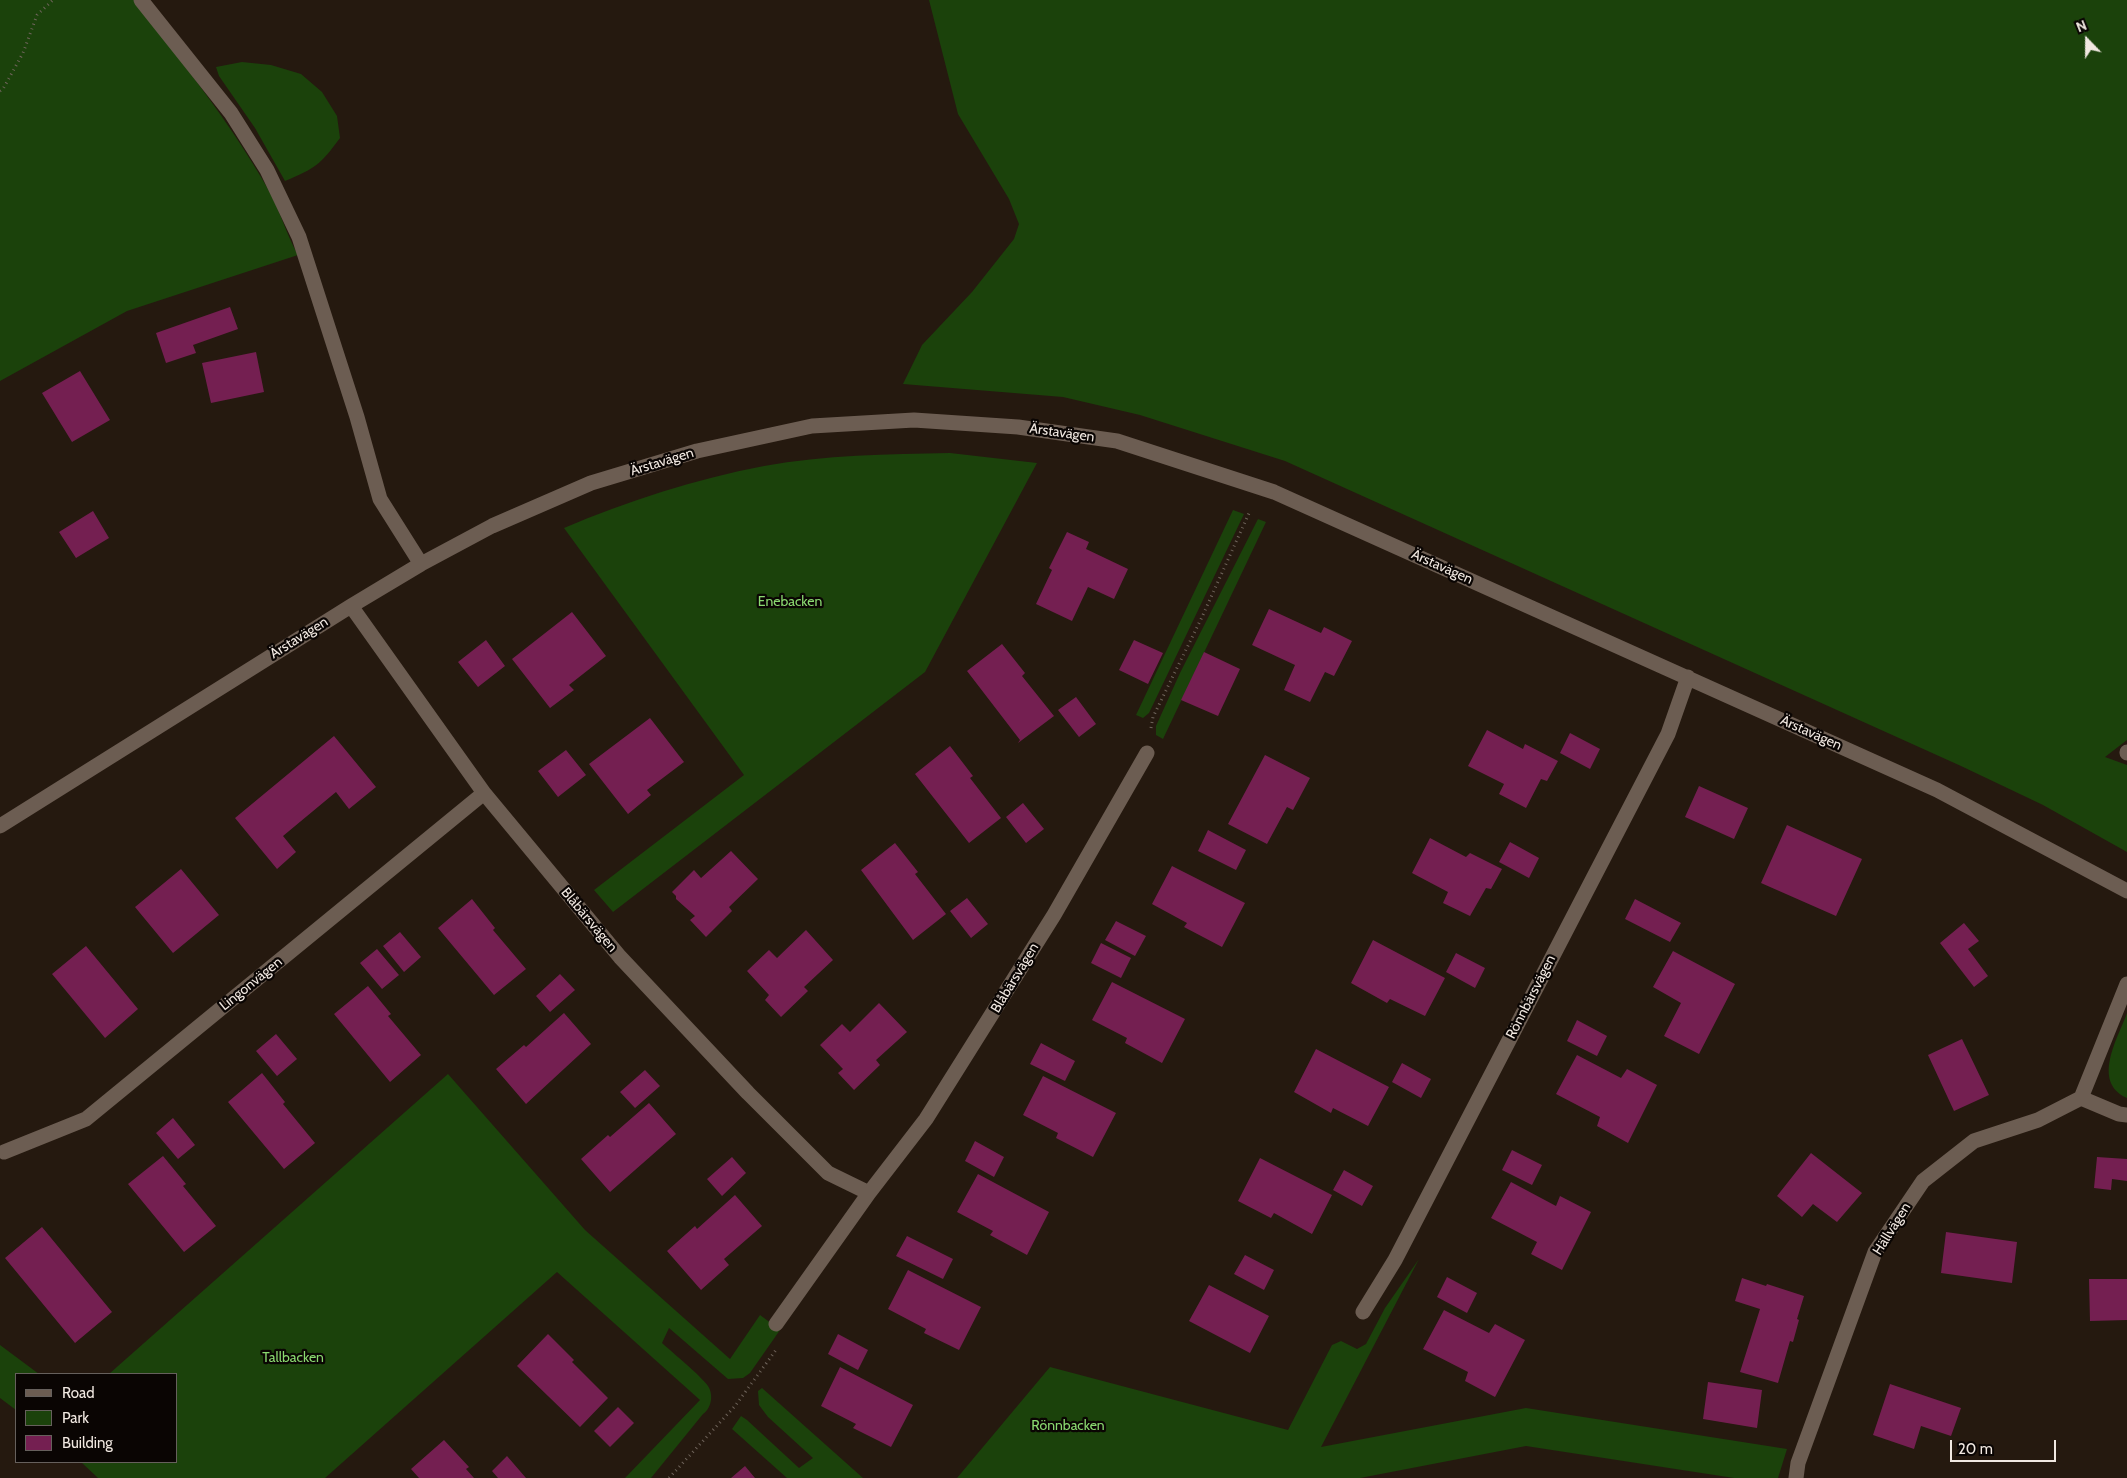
<!DOCTYPE html>
<html>
<head>
<meta charset="utf-8">
<style>
	body { margin:0 }
	#map { position:relative; width:2127px; height:1478px; overflow:hidden; background:#25190f; font-family:Cabin,sans-serif }
	canvas { display:block }
	.legend { position:absolute; left:15px; top:1373px; width:162px; height:90px; box-sizing:border-box; background:#0a0503; border:1px solid #66605c; margin:0; padding:6px 9px; list-style:none; font-size:15px; color:#f1e8e1 }
	.legend li { display:flex; align-items:center; gap:10px; height:25px }
	.legend b { width:25px; border:1px solid #66605c }
	.north { position:absolute; left:2062px; top:15px; width:50px; height:50px; -webkit-text-stroke:4px #0a0503; paint-order:stroke; rotate:338deg; font-size:14px; font-weight:700; line-height:20px; text-align:center; color:#f1e8e1 }
	.north::after { content:''; display:block; margin:auto; width:18px; height:22px; background:#f1e8e1; clip-path:polygon(50% 0,100% 100%,50% 72%,0 100%) }
	.scale { position:absolute; left:1950px; top:1440px; width:106px; height:22px; box-sizing:border-box; border:2px solid #f1e8e1; border-top:0; padding-left:6px; font-size:15px; line-height:18px; white-space:nowrap; color:#f1e8e1; -webkit-text-stroke:4px #0a0503; paint-order:stroke }
</style>
</head>
<body>
<div id="map">
<canvas width="2127" height="1478"></canvas>
<ul class="legend">
<li><b style="height:6px;background:#6c5d52"></b>Road</li>
<li><b style="height:14px;background:#1b420b"></b>Park</li>
<li><b style="height:14px;background:#741f51"></b>Building</li>
</ul>
<div class="north">N</div>
<div class="scale">20 m</div>
</div>
<script>
const c = document.querySelector('canvas').getContext('2d');
c.lineJoin = 'round';
function fillPath(path, color) {
  c.fillStyle = color;
  c.fill(path, 'evenodd');
}
function strokePath(path, color, width, dash) {
  c.strokeStyle = color;
  c.lineWidth = width;
  c.lineCap = dash ? 'butt' : 'round';
  c.setLineDash(dash || []);
  c.stroke(path);
}
function label(font, color, halo, rows, align = 'center') {
  c.font = font + ' Cabin,sans-serif';
  c.lineWidth = 4.5;
  c.setLineDash([]);
  c.textBaseline = 'middle';
  c.strokeStyle = halo;
  c.fillStyle = color;
  for (const [text, x, y, turn = 0] of rows) {
    c.save();
    c.translate(x, y);
    c.rotate((+turn || 0) * Math.PI / 180);
    c.textAlign = isNaN(turn) ? turn : align;
    if (halo) c.strokeText(text, 0, 0);
    c.fillText(text, 0, 0);
    c.restore();
  }
}
fillPath(new Path2D(`
	M0,0H134C181,61 230,122 268,189C280,210 286,234 298,255L127,311L0,381Z
	M929,0H2127V740L2105,757L2127,765V852L2043,805L1961,766L1285,461L1140,415L1063,397L903,384L922,345L972,292L1014,239L1019,224L1009,199L958,114Z
	M242,62L271,65L301,74L322,92L337,116L340,138C320,165 316,168 285,181L255,128L219,76L216,67Z
	M950,453L1037,463L925,672L613,912L594,890L744,775L564,528C628,501 695,479 764,466C825,455 888,454 950,453Z
	M1233,510L1244,514L1149,713L1143,718L1136,715Z
	M1258,519L1266,522L1163,739L1156,735V726L1180,673Z
	M2127,1013V1098C2091,1082 2118,1038 2127,1013Z
	M448,1074L585,1230L730,1359L760,1315L779,1329L780,1330L750,1373L743,1378L728,1379L669,1328L662,1343C674,1354 700,1375 708,1386C714,1395 711,1409 703,1414L651,1478H625L700,1400L557,1272L325,1478H98L81,1462H176V1374H109Z
	M1419,1259L1321,1447L1526,1408L1787,1449L1778,1478H1734L1526,1446L1360,1478H957L1050,1367L1288,1430L1332,1345L1341,1341L1357,1349L1366,1344L1385,1308Z
	M0,1345L39,1374H16V1410L0,1398Z
	M762,1388L863,1478H787L732,1429L741,1416L747,1420L799,1468L813,1458L768,1417L759,1405L758,1391Z`), '#1b420b');
fillPath(new Path2D(`
	M230,307L238,329L193,345L196,353L166,363L156,333Z
	M256,352L264,392L211,403L202,363Z
	M80,371L110,420L72,442L42,393Z
	M93,511L109,538L76,558L59,532Z
	M1067,532L1089,542L1086,549L1128,569L1114,599L1088,587L1072,621L1036,604L1052,570L1049,568Z
	M1269,609L1321,633L1324,627L1352,641L1334,676L1325,672L1310,702L1284,690L1295,665L1252,645Z
	M572,612L606,656L569,685L574,690L550,708L512,659Z
	M486,640L505,666L478,687L458,662Z
	M1134,640L1163,653L1148,684L1119,670Z
	M1002,644L1025,673L1022,676L1054,716L1018,743L1020,740L967,671Z
	M1204,652L1240,669L1218,716L1181,700Z
	M1076,697L1096,724L1079,737L1058,710Z
	M650,718L684,762L647,790L651,795L628,814L589,764Z
	M1487,730L1523,749L1525,744L1558,761L1547,781L1541,779L1526,808L1499,794L1504,784L1468,766Z
	M1570,733L1600,749L1590,769L1560,753Z
	M334,736L376,787L349,809L336,792L283,836L296,852L277,869L235,818Z
	M950,746L973,776L970,778L1001,818L969,843L915,774Z
	M566,750L586,775L558,797L538,771Z
	M1265,755L1310,778L1293,810L1287,807L1267,844L1228,824Z
	M1699,786L1748,808L1734,839L1685,817Z
	M1023,803L1044,829L1026,843L1006,817Z
	M1787,825L1862,859L1836,916L1761,883Z
	M1208,830L1246,850L1236,870L1198,851Z
	M1430,838L1466,857L1470,853L1502,869L1491,889L1486,888L1470,916L1443,903L1448,892L1412,873Z
	M1510,842L1539,858L1529,878L1499,862Z
	M895,843L918,872L915,874L946,914L913,940L861,870Z
	M731,851L758,879L729,907L732,911L706,937L690,920L695,916L676,899V896L672,892L694,870L701,878Z
	M1172,866L1245,903L1222,947L1184,927L1187,923L1152,904Z
	M181,869L219,915L173,953L135,907Z
	M967,898L988,924L971,938L950,911Z
	M472,899L495,928L493,930L526,969L494,995L438,928Z
	M1635,899L1681,923L1670,942L1625,919Z
	M1116,921L1146,936L1135,956L1105,940Z
	M1964,923L1979,941L1968,949L1988,976L1974,987L1940,943Z
	M806,930L833,960L804,987L808,991L781,1017L765,1000L769,995L747,971L769,950L777,958Z
	M400,932L421,957L404,972L383,946Z
	M1373,940L1445,978L1425,1016L1390,999L1387,1003L1351,983Z
	M1101,943L1131,958L1121,978L1091,963Z
	M86,946L138,1009L105,1038L52,974Z
	M377,949L399,975L382,989L360,963Z
	M1673,951L1735,984L1699,1054L1664,1036L1681,1003L1653,987Z
	M1456,953L1485,968L1475,988L1446,972Z
	M560,974L575,990L550,1012L536,996Z
	M1112,982L1185,1019L1162,1063L1125,1043L1127,1038L1092,1020Z
	M368,986L391,1014L388,1016L421,1055L390,1082L334,1014Z
	M879,1003L907,1032L876,1060L880,1065L854,1090L838,1073L843,1069L820,1045L842,1024L850,1032Z
	M564,1013L591,1044L526,1104L496,1069L524,1045L526,1047Z
	M1577,1020L1607,1036L1597,1056L1567,1041Z
	M276,1034L297,1059L277,1076L256,1051Z
	M1962,1039L1989,1095L1954,1111L1928,1055Z
	M1041,1043L1075,1061L1065,1081L1030,1064Z
	M1316,1049L1389,1087L1368,1126L1333,1108L1331,1113L1294,1092Z
	M1577,1055L1621,1078L1627,1069L1657,1085L1628,1143L1597,1126L1600,1117L1556,1094Z
	M1402,1063L1431,1079L1421,1098L1392,1082Z
	M645,1070L660,1086L635,1108L620,1092Z
	M262,1073L285,1102L283,1104L315,1143L284,1169L228,1102Z
	M1043,1076L1116,1113L1093,1157L1056,1138L1058,1133L1023,1115Z
	M649,1103L676,1134L610,1192L581,1159L608,1135L610,1137Z
	M173,1118L195,1145L178,1159L156,1133Z
	M975,1141L1004,1157L994,1177L965,1161Z
	M1512,1150L1542,1165L1532,1185L1502,1170Z
	M1811,1153L1862,1193L1837,1222L1813,1204L1802,1217L1777,1196Z
	M163,1156L186,1184L183,1186L216,1226L184,1252L128,1184Z
	M732,1157L746,1173L722,1196L707,1179Z
	M2097,1157L2127,1159V1181L2112,1179L2111,1190L2094,1188Z
	M1260,1158L1332,1195L1312,1234L1274,1213L1271,1218L1238,1201Z
	M1344,1170L1373,1186L1362,1206L1333,1190Z
	M978,1174L1049,1212L1027,1255L990,1235L993,1231L957,1212Z
	M1511,1182L1556,1206L1560,1196L1591,1212L1562,1270L1531,1254L1537,1242L1491,1218Z
	M735,1195L762,1226L724,1259L729,1265L701,1290L667,1251L695,1226L697,1229Z
	M42,1227L112,1312L75,1343L5,1258Z
	M1946,1232L2017,1242L2012,1283L1941,1273Z
	M907,1236L953,1259L943,1279L896,1256Z
	M1245,1255L1274,1270L1264,1290L1234,1274Z
	M908,1270L981,1307L959,1350L924,1333L926,1329L888,1309Z
	M1447,1277L1477,1293L1467,1313L1437,1297Z
	M1742,1278L1766,1286L1767,1284L1804,1296L1797,1319L1799,1320L1793,1342L1790,1341L1778,1383L1740,1372L1760,1309L1735,1301Z
	M2089,1279H2127V1320L2090,1321Z
	M1209,1285L1269,1316L1250,1353L1189,1321Z
	M1444,1310L1489,1333L1495,1324L1525,1340L1495,1397L1465,1381L1468,1372L1423,1349Z
	M548,1334L574,1360L572,1362L608,1398L580,1427L517,1366Z
	M838,1334L868,1350L858,1370L828,1354Z
	M840,1367L913,1405L891,1447L853,1428L856,1424L821,1406Z
	M1708,1382L1762,1390L1757,1428L1703,1419Z
	M1890,1384L1961,1408L1951,1436L1921,1426L1914,1449L1873,1435Z
	M618,1407L634,1423L610,1447L594,1431Z
	M444,1440L469,1467L466,1469L474,1478H419L411,1469Z
	M507,1456L526,1478H498L492,1471Z
	M745,1466L755,1478H731Z`), '#741f51');
strokePath(new Path2D(`
	M0,91L3,89L23,53L37,15L53,0
	M1151,728L1153,717L1202,617L1250,511
	M669,1478L735,1406L776,1350`), '#6f645b', 3, [1, 4]);
strokePath(new Path2D(`
	M141,0L231,113L267,170L299,237L357,417L380,499L421,564
	M351,606L484,793L620,957L748,1093L828,1173L869,1193
	M2127,752V753
	M0,826L351,606L421,564L492,526L591,483L697,451L812,426L914,420L1018,427L1117,441L1274,492L1937,790L2127,891
	M2081,1098L2119,1114L2127,1115
	M4,1152L86,1119L484,793
	M1363,1312L1395,1260L1668,734L1688,677
	M776,1324L869,1193L926,1119L1054,915L1147,753
	M1796,1478L1798,1463L1875,1252L1923,1181L1974,1141L2038,1120L2081,1098L2127,984`), '#6c5d52', 15);
label('14px', '#f1e8e1', '#0a0503', [
	["Ärstavägen",1062,433,8],
	["Ärstavägen",662,462,-17],
	["Ärstavägen",1442,567,24],
	["Ärstavägen",299,638,-32],
	["Ärstavägen",1811,733,24],
	["Blåbärsvägen",589,920,50],
	["Blåbärsvägen",1015,978,-59],
	["Lingonvägen",251,984,-39],
	["Rönnbärsvägen",1531,997,-63],
	["Hällvägen",1892,1229,-58]
]);
label('14px', '#8ad970', '#0a0503', [
	["Enebacken",790,602],
	["Tallbacken",293,1358],
	["Rönnbacken",1068,1426]
]);
</script>
</body>
</html>
